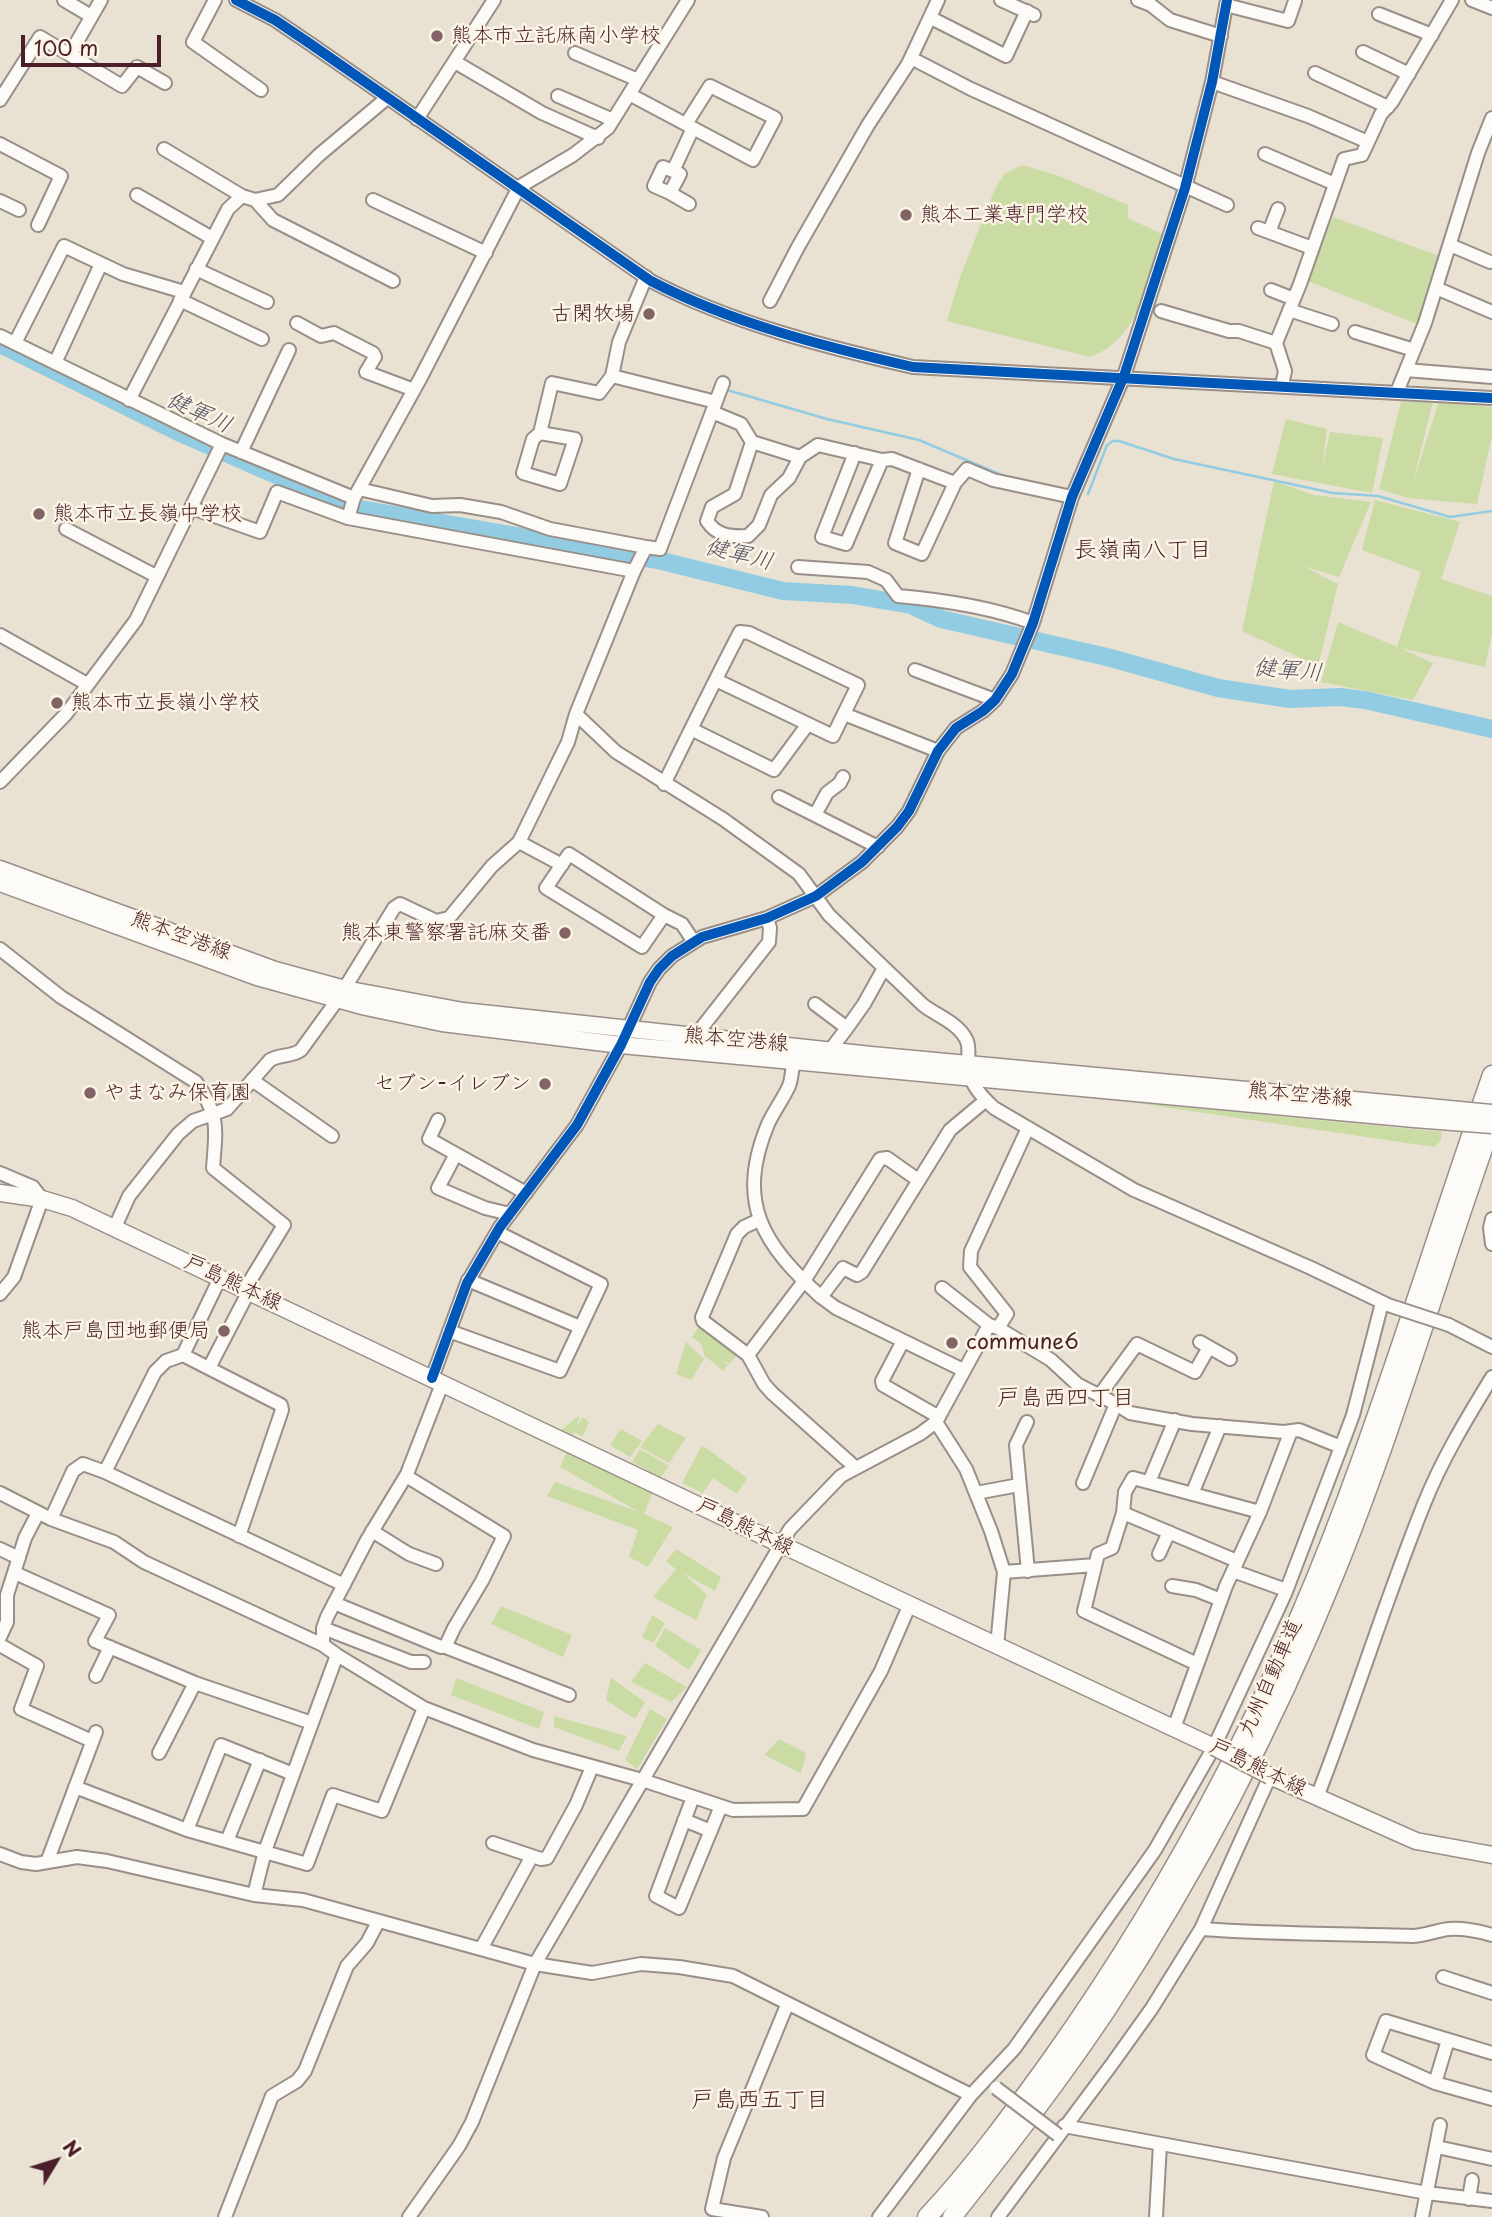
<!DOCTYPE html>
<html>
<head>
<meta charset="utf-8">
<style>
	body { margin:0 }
	#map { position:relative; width:1492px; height:2217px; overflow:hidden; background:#e9e2d3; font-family:"Playpen Sans",sans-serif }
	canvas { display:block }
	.north { position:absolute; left:21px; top:2126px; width:70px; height:70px; -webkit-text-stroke:5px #fcf5e5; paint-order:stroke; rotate:52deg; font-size:19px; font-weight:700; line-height:28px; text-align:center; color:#4a1f2b }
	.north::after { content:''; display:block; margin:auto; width:24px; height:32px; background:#4a1f2b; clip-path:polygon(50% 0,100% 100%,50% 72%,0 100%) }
	.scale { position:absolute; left:21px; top:35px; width:140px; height:32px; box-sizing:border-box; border:4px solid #4a1f2b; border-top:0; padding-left:9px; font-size:21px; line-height:24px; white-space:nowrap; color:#4a1f2b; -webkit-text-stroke:5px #fcf5e5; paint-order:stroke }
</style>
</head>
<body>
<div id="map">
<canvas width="1492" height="2217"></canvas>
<div class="north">N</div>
<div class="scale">100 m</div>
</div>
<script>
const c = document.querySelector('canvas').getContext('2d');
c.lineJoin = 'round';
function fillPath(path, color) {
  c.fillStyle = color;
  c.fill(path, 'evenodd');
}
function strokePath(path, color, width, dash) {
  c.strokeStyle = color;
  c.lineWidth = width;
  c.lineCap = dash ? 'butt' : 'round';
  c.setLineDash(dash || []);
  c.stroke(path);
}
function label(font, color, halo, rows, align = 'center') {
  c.font = font + ' "Playpen Sans","Klee One",sans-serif';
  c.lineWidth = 5;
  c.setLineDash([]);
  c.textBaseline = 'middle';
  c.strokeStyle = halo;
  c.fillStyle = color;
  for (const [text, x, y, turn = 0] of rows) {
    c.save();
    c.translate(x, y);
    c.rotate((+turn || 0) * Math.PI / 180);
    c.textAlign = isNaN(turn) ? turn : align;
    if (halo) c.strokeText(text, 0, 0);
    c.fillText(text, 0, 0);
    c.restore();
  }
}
fillPath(new Path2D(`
	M1023,165L1059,176L1128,205V218L1164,235C1150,278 1139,340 1090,357L947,321L960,277L995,189L1005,173Z
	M1333,217L1442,257L1422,326L1308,281Z
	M1433,401L1413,482L1439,401L1492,407V436L1477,504L1408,498L1379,489L1401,402Z
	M1286,419L1327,429L1322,469L1330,432L1383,438L1372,493L1272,474Z
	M1274,481L1314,495L1371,502L1339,577L1303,566L1338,584L1318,666L1242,631Z
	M1375,500L1460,522L1441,579L1492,596V634L1485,667L1400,648L1433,663L1413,700L1321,682L1338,622L1397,647L1421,572L1362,550Z
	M1130,1102L1442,1132L1440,1142L1434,1147Z
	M699,1327L738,1354L729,1364L722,1359L728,1365L723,1371L704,1355L702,1345L692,1337Z
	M686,1342L704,1359L691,1380L676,1374Z
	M580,1415L576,1427L583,1417L589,1422L583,1436L574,1432L571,1440L557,1433Z
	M658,1424L686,1438L669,1463L640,1447Z
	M621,1429L642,1441L630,1457L610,1445Z
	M702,1445L747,1478L737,1494L713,1478L703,1493L682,1483Z
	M568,1449L656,1485L644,1514L673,1527L648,1567L629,1557L638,1530L547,1496L555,1482L639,1512L560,1467Z
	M640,1449L669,1466L661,1477L632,1462Z
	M676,1549L721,1577L715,1591L683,1573L707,1595L696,1620L653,1597L676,1569L666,1562Z
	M501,1606L572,1635L563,1657L491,1624Z
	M652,1615L665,1623L653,1643L642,1637Z
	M665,1628L701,1650L689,1670L655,1646Z
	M645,1663L687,1687L671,1702L631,1682Z
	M456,1678L544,1712L539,1729L451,1695Z
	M611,1678L645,1702L635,1719L606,1700Z
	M650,1709L667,1719L637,1769L625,1760Z
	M554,1716L627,1736L619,1751L554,1727Z
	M779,1739L806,1753L801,1773L764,1755Z`), '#cadba4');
strokePath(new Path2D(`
	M727,390L827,419L919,440L1006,477
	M1088,494L1107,445L1113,441H1119L1174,459L1333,493L1378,496L1450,517L1492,511
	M662,561L665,550`), '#92cce2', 2.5);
strokePath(new Path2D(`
	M0,344L178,432L349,507L662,561L783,591L852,595L911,605L941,619L1107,657L1218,688L1290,699L1340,697L1365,700L1492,729`), '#92cce2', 18);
const minor = new Path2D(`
	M64,0L91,16
	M215,0L193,42L261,90
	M236,0L275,20L312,45L651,281C731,323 826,347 913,367L1492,398
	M1001,0L1034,15
	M1138,0L1151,5L1170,20L1221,36
	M1472,0L1492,8
	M1226,5L1288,21L1295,1
	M1379,14L1432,35
	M935,20L1006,56L1027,11
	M1363,52L1409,74
	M575,53L638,80
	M70,54L101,0
	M911,58L971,89L1227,205
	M455,62L542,113L598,138
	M1315,73L1388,107
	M1212,82L1308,116L1368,142
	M629,94L753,160L775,118L710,86L686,124
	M558,96L613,120
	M0,100L40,37L122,86L137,67L165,83
	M417,119L494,0
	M0,144L61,176L38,225
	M164,149L242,196
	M1265,154L1335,184
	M673,171L663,167L654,186L670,193L680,174L673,171L693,128
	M670,193L689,204
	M137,195L212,238
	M255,200L273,220L393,281
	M373,200L486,253
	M0,201L19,210
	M1258,228L1312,248
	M1269,232L1278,209
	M1450,245L1490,262
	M196,269L267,302
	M1436,288L1492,312
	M1271,290L1294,299
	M180,300L262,339
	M770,301L798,247L868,125L908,64L938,0
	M1289,310L1332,324
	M1161,311L1229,331H1239L1276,343
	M297,323L321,336L334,333L373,353L375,357L366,372L414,390
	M1355,332L1414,350
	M0,336L222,444L354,498
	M15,343L64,246L123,274L184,292
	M55,363L101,264
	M1406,370L1492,377
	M612,376L716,402
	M1282,385L1285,371L1276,343L1300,284L1344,159L1362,155L1381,114L1392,102L1452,0
	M1397,392L1425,323L1478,153L1492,118
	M129,400L228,209L242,196L255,200L278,195L319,155L387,98
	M712,412L741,424L752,442L735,494L712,507L707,521C717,536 730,537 748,536L759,525L771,495L789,478L800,457L818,445L882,460L892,459L955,483L967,469L993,480L1072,497
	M540,433L575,439L560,484L523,473L533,439L540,433L552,383L599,393L612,376L619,342L646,277
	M752,442L800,457
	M241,452L289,350
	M855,453L822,537L846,544L882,460
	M919,469L895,543L922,554L955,483
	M359,489L432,506L460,505L501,512L550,529L646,547
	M192,508L260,532L277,492L348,518L634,571
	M348,518L354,498L420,379L519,187L573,155L608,128L688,0
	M66,529L156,576
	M798,567L868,572L886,580L898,596C944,600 991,607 1033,623
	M0,635L87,684
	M915,670L995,700
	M576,714L616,752L723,819L799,874L829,915L923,1005C937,1016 957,1022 966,1039C970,1046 968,1054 968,1061C967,1081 980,1095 994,1108L1134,1190L1311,1268L1388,1305
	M844,714L938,751
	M691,729L774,770L808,724
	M0,782L66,714L136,620L222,444
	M664,784C689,733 714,682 740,632L749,633L858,685L833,736L716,680
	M779,797L878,847
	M815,815L827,793L840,783L843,777
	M519,842L562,865
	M664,915L569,854L546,888L642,947L664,915L682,924L694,942
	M0,949L61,997L196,1082C220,1118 216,1127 213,1168L284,1225L245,1289
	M815,1004L847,1028L831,1049
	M847,1028L864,1004L884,968
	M696,1035L769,942L770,928L767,918
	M794,1059C792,1068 792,1078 789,1086C783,1099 774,1111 768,1124C735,1203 763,1244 821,1297
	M252,1080L332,1136
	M438,1120L429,1139L526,1193
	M456,1154L438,1188L485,1208L510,1214
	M0,1173L33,1187L42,1199L14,1277L0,1294
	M1492,1219L1490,1228L1492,1244
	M759,1220L744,1227L737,1234L702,1317L703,1321L748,1355L764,1384L772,1393L856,1468
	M115,1227L129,1196L178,1134L193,1121L227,1109L270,1060C280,1054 292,1057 301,1050L338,999L394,908L400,904L436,921L449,918L492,866L519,842L568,742L576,714L634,571L646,547L660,549L723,383
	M468,1280L580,1327
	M942,1288L989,1325
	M1449,1325L1492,1347
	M998,1328L1051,1360L1077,1384L1116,1404L1083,1483
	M449,1331L560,1371L601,1284L497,1232
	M903,1341L882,1381L883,1385L939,1417
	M1200,1342L1230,1359
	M183,1355L281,1405L282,1410L239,1536
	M748,1355L804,1281L880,1159L887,1158L918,1180
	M209,1368L249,1291
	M963,1370L836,1308L821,1297L843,1268L857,1275L862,1272L950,1130L986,1100
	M432,1378L467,1283L500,1227L577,1125L621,1045L650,982L659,969L672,956L702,937L767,918L816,896L862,862L897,827L909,811L938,751L956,728L983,711L995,700L1012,674L1033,623L1072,497L1124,376L1185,188L1212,82L1227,0
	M1099,1396L1137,1344L1195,1372L1208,1349
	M1116,1404L1130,1413L1192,1424L1284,1432L1299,1430L1341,1447
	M936,1422L966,1469L991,1531L1004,1572L997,1646
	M1027,1422L1016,1445L1028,1571
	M105,1472L155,1372L166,1361L183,1355L220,1278
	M406,1476L504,1536L482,1581L454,1628L447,1643L448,1648L569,1695
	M1149,1482L1175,1420
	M0,1493L51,1519L114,1542L144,1562L323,1645L337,1655L424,1708L533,1750L642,1780L733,1810L803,1809L881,1671L910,1604
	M976,1493L1019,1485
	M1192,1494L1220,1426
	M1123,1513L1237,1561
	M51,1519L73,1471L83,1464L105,1472L344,1585
	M372,1531L409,1554L436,1564
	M0,1549L19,1558
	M1159,1554L1169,1532
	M1233,1571L1286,1590
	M1004,1572L1095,1565
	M15,1573L109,1615L95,1641L195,1683L312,1723
	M1172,1586L1196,1590L1221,1600
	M334,1603L441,1647L448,1646
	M323,1628L411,1662H424
	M0,1637L7,1622V1595L25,1538L38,1513
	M0,1645L37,1666L21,1709L92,1741
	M323,1645V1628L327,1617L367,1540L407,1474L442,1384
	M1197,1664L1084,1611L1098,1554L1112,1548L1123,1513L1125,1492L1133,1478L1260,1512
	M96,1676L110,1647
	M1174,1728L1226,1586L1260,1512L1291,1431
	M159,1753L195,1683
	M75,1787L187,1830L307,1864L333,1795L382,1811L424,1708
	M693,1797L656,1896L679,1908L721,1806
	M1317,1797C1355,1700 1385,1601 1424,1504C1442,1459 1467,1418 1492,1377
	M684,1820L711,1831
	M187,1830L221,1745L293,1774
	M227,1841L260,1760
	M493,1843L541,1859L547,1858L576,1805L592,1767
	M0,1854L21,1862L36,1864L77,1857L107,1861L254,1895L303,1900L535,1964L592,1973L641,1964L679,1967L733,1976L971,2095
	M47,1862L96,1732
	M254,1895L265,1851L337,1655
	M1201,1929C1271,1934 1342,1934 1412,1936C1425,1936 1437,1930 1449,1929C1464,1928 1478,1931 1492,1935
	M481,1949L532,1856
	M1443,1977L1492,1993
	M1492,2053L1386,2021L1373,2055L1435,2083L1492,2099
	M1435,2083L1448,2040
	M1064,2126L1427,2193L1492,2201
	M1437,2147L1492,2159
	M1469,2199L1472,2180
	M225,2217L272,2096L297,2081L305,2071L347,1966L367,1943L378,1922
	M409,2217L459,2146L472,2122L535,1964L790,1529L841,1476L920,1434L936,1422L989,1325L998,1328L1007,1314L970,1267L971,1251L1027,1130
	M762,2217L712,2209L724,2158L787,2005
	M879,2217L971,2095L1014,2049L1155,1850L1214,1747L1285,1594L1341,1447L1353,1415L1382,1303
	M998,2217L1112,2064L1152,2008L1201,1929L1270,1776
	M1156,2217L1160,2144
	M1422,2217L1440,2125`);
const major = new Path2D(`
	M0,869L275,970L345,989L463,1011L871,1055L1418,1106
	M0,883L257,977L366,1007L442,1023L621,1045L1414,1119
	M0,1193L42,1199L72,1208L780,1544L1214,1747
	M1270,1776L1416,1841L1492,1855`);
const highway = new Path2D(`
	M927,2217C973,2168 1012,2114 1051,2060C1182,1875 1285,1674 1361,1460C1407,1333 1447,1203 1492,1075
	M952,2217C1006,2149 1059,2081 1107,2009C1196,1873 1272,1729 1333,1578C1394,1429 1438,1275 1492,1123`);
strokePath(minor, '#998e88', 16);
strokePath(major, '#998e88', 19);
strokePath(highway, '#998e88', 21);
strokePath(minor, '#fcfbf8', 12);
strokePath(major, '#fcfbf8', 16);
strokePath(highway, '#fcfbf8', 18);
const minorBridge = new Path2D(`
	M1388,1305L1449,1325
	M996,2088L1058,2135`);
const majorBridge = new Path2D(`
	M1418,1106L1492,1113
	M1414,1119L1492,1125
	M1214,1747L1270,1776`);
strokePath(minorBridge, '#998e88', 16, []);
strokePath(majorBridge, '#998e88', 19, []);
strokePath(minorBridge, '#fcfbf8', 12);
strokePath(majorBridge, '#fcfbf8', 16);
strokePath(new Path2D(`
	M236,0L275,20L312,45L651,281C731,323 826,347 913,367L1492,398
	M432,1378L467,1283L500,1227L577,1125L621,1045L650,982L659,969L672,956L702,937L767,918L816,896L862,862L897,827L909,811L938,751L956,728L983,711L995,700L1012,674L1033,623L1072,497L1124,376L1185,188L1212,82L1227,0`), '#0057b8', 10);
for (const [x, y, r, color] of [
	[437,36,7,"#826366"],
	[906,215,7,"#826366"],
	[649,314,7,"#826366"],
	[39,514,7,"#826366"],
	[57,703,7,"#826366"],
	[565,933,7,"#826366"],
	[545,1084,7,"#826366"],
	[90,1093,7,"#826366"],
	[224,1331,7,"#826366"],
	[952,1343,7,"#826366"]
]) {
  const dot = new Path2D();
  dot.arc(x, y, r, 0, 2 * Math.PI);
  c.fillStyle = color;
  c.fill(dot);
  strokePath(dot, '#fcf5e5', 2.5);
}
label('21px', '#4a1f2b', '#fcf5e5', [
	["熊本市立託麻南小学校",451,36],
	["熊本工業専門学校",920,215],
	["古閑牧場",635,314,"right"],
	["熊本市立長嶺中学校",53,514],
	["熊本市立長嶺小学校",71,703],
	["熊本東警察署託麻交番",551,933,"right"],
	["セブン-イレブン",531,1084,"right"],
	["やまなみ保育園",104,1093],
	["熊本戸島団地郵便局",210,1331,"right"],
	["commune6",966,1343]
], 'left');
label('21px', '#4a1f2b', '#fcf5e5', [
	["熊本空港線",181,936,20],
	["熊本空港線",736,1040,5],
	["熊本空港線",1300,1095,5],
	["戸島熊本線",233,1283,25],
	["戸島熊本線",745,1527,26],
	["九州自動車道",1271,1678,-66],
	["戸島熊本線",1258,1768,26]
]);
label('italic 23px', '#545064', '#fcf5e5', [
	["健軍川",199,413,25],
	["健軍川",739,555,14],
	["健軍川",1288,671,5]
]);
label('23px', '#4a1f2b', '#fcf5e5', [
	["長嶺南八丁目",1143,551],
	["戸島西四丁目",1066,1399],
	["戸島西五丁目",760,2101]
]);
</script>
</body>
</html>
